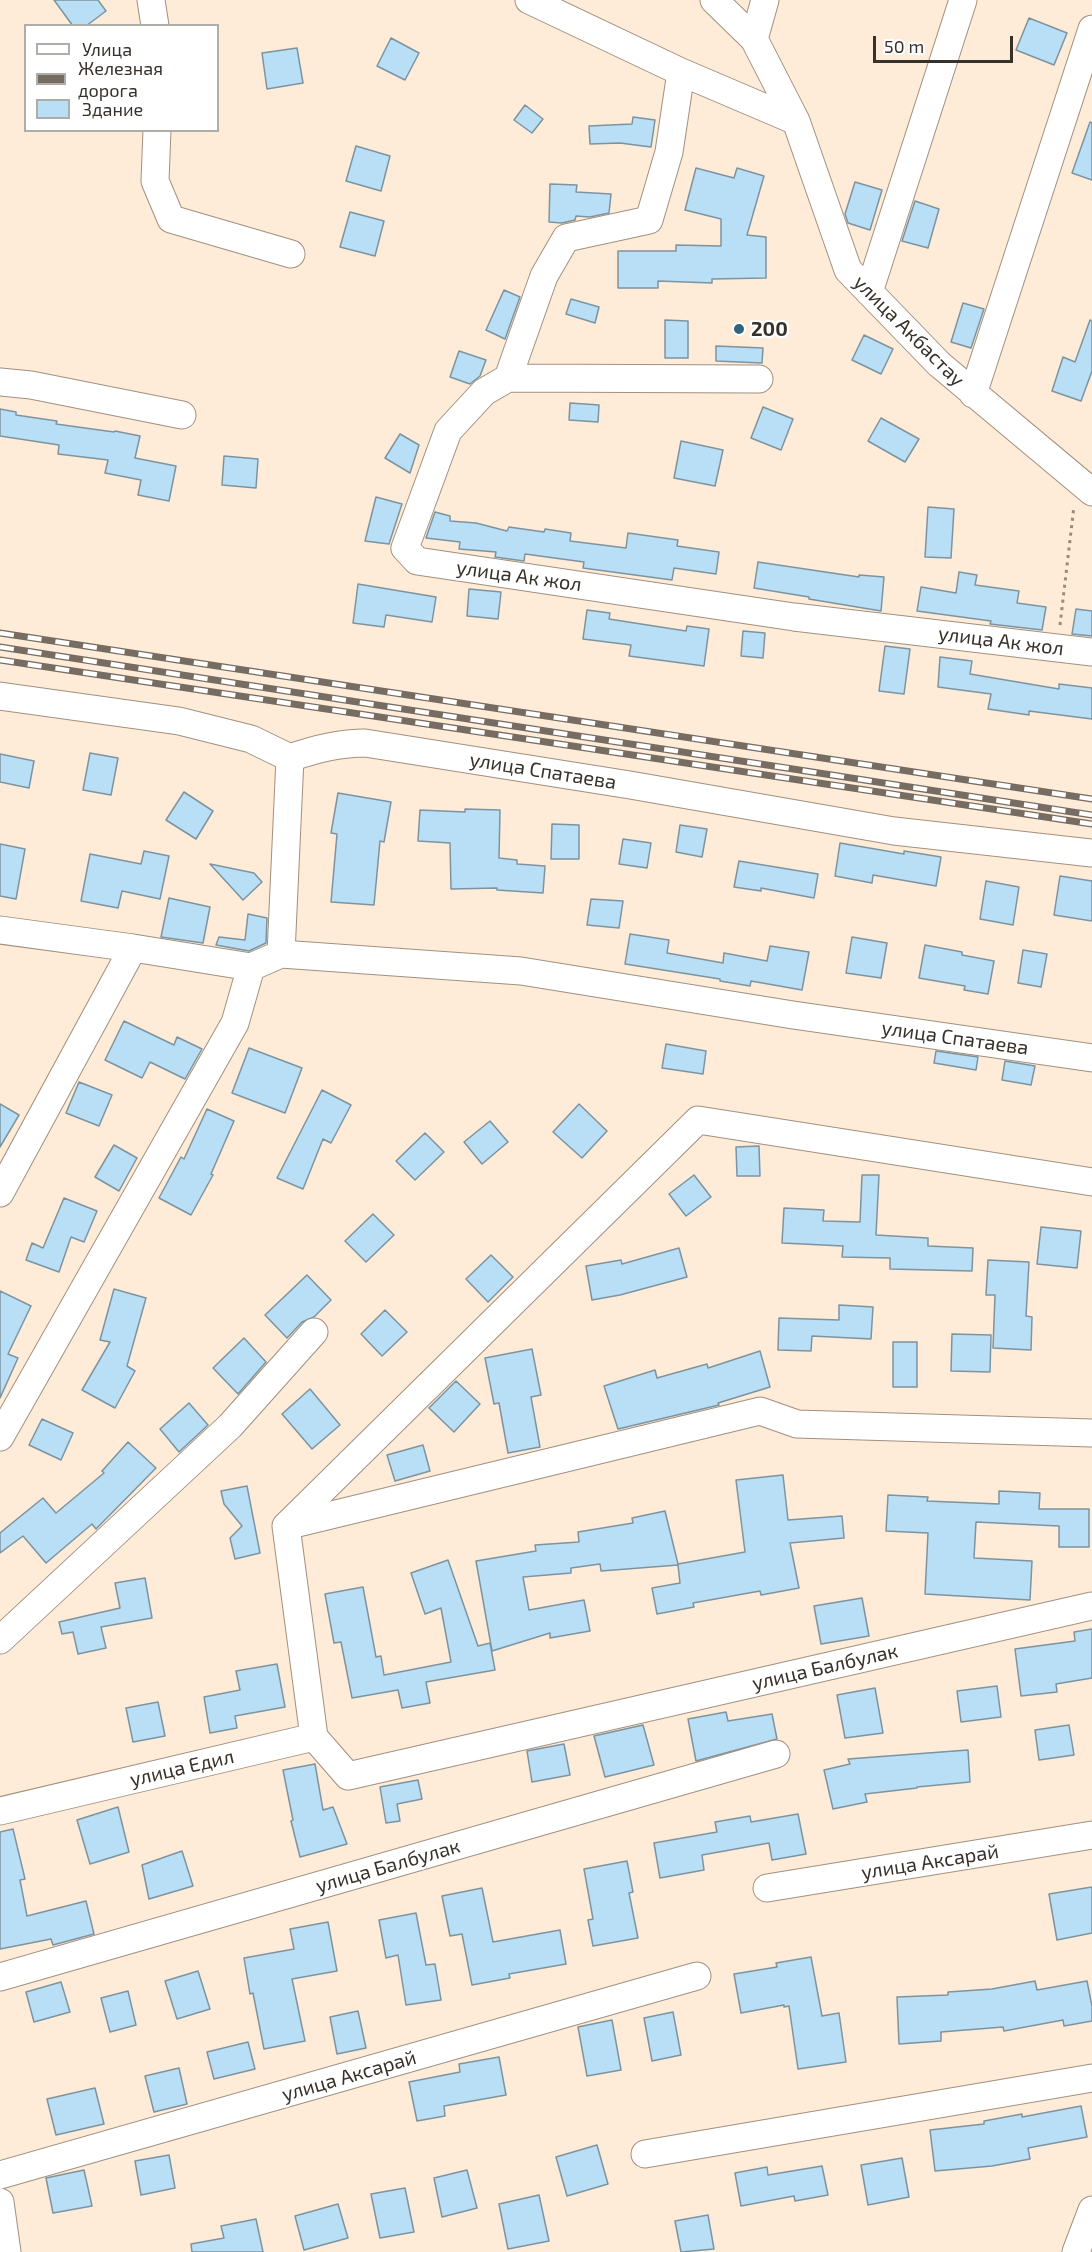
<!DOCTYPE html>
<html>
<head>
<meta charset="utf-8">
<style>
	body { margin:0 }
	#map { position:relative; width:1092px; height:2252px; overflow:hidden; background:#feebd8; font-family:"Exo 2",sans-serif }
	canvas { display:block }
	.legend { position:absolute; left:24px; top:24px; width:195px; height:108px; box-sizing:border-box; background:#fff; border:2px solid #afadaa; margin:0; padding:8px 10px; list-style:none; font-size:18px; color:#38312a }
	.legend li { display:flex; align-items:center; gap:12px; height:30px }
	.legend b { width:30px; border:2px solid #afadaa }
	.scale { position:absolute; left:873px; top:36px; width:140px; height:27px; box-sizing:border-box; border:3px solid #38312a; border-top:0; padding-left:8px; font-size:18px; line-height:21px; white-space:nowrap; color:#38312a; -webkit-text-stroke:4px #fff; paint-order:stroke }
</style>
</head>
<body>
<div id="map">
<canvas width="1092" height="2252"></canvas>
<ul class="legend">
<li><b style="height:8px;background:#fff"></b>Улица</li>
<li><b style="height:8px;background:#766c61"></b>Железная дорога</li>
<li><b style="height:16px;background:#b8dff5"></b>Здание</li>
</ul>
<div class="scale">50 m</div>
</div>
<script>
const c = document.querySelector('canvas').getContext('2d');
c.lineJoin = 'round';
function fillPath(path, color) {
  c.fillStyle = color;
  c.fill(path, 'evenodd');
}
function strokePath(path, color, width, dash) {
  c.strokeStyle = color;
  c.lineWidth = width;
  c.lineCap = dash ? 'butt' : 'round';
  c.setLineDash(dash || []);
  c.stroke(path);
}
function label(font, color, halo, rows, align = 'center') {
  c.font = font + ' "Exo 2",sans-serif';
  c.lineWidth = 4.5;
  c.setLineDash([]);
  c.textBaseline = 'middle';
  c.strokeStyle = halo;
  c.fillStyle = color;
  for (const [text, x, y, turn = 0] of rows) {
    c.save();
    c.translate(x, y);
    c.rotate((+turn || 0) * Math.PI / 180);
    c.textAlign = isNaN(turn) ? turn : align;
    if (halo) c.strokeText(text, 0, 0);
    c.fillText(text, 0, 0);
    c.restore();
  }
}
const building = new Path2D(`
	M54,0H98L106,11L86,26H73Z
	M1029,18L1067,33L1054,65L1016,50Z
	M391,38L419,53L405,80L377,66Z
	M297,48L303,83L267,89L262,53Z
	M525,105L543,119L532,133L514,120Z
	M633,117L655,120L651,147L620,143L590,144L589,126L632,124Z
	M1090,122L1092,123V180L1072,173Z
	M356,146L390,156L381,191L346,181Z
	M696,168L734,178L737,168L764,176L747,235L766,237V278L712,279V283L658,281V288H618V251H676V245L721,246V219L685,210Z
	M855,182L882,190L870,230L848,223L845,214Z
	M550,184L577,185L576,192L611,194L609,213L590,217L576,216L575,220L562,223L549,222Z
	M915,201L939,209L928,248L902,241Z
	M350,212L384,221L375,256L340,247Z
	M504,290L520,297L505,339L486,330Z
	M571,299L599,307L595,323L566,314Z
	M963,303L984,309L971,348L951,342Z
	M665,320L688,321V358H665Z
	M1090,320L1092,321V371L1081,401L1052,391L1063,357L1075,362Z
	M864,335L893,349L881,374L852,360Z
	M716,346L763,348L762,363L716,361Z
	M459,351L486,360L480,376L470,384L450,377Z
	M570,403L599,405L598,422L569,420Z
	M763,407L793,419L781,450L751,438Z
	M0,409L16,412V415L57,421L56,424L114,432L115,431L140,436L135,458L176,466L169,501L138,495L141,480L105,473L108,460L58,454L59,445L0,436Z
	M881,418L919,439L905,462L868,441Z
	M400,434L419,445L410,473L385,458Z
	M681,441L723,450L715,486L674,478Z
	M224,456L258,459L256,488L222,485Z
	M376,497L402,504L389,544L365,541Z
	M928,507L954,509L951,558L925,557Z
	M435,512L450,516V521L476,523L507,531L509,527L544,532L545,529L571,533L570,541L626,548L628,533L678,540L677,546L719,552L716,574L674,568L672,580L583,568L584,562L525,554L524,561L495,557L496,552L459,549L460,542L426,538Z
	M758,562L859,577V575L884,577L881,611L809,599V597L754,588Z
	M959,572L977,575L975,585L1019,591L1017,603L1046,607L1042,630L990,624L991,621L917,611L921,587L956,593Z
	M358,584L436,597L432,622L386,615L384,627L353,623Z
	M469,589L501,592L498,619L467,616Z
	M1076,609L1092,611V636L1072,634Z
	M587,610L610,613L609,619L686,631L687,626L709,629L704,666L629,656L631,645L583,639Z
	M743,631L765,633L763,658L741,656Z
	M885,646L910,649L904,694L879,691Z
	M940,657L972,661L970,674L1059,689V684L1092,688V719L1029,711V715L988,709L991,694L938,687Z
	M90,753L118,758L111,795L83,790Z
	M0,754L34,761L29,788L0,782Z
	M184,792L213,811L196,839L166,820Z
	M338,793L391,802L384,842L380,841L374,905L331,902L337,834L331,833Z
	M465,809L500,810L499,858L517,860V864L545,866L543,893L497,890V888L451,889L450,843L418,841L420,810L465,812Z
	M552,824L579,825V859H551Z
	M680,825L707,829L702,857L676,852Z
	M623,839L651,843L647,868L619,864Z
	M840,843L904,854V851L941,857L936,886L873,875L872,883L835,876Z
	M0,844L25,849L16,899L0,896Z
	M144,851L169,856L160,899L122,891L118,908L81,901L90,854L141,864Z
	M739,861L818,874L814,898L761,888V891L734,887Z
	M210,864L254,873L262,882L243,900Z
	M1060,876L1092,881V921L1054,915Z
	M986,881L1019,887L1013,925L980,919Z
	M169,898L210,907L203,943L161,937Z
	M591,899L623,901L619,928L587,925Z
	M248,914L267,918L266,943L249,951L216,945L219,937L245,940Z
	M630,934L669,940L667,953L723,963L724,953L767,961L770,946L809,952L802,990L751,981L750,986L720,981V979L625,964Z
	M852,937L887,943L881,978L846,973Z
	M925,945L962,952V955L994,961L988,994L964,990L965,986L919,978Z
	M1023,950L1047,954L1041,987L1018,983Z
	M124,1021L174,1045L177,1037L202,1049L185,1079L150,1062L142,1078L105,1060Z
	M666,1044L706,1051L703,1074L662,1068Z
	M249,1048L302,1068L285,1113L232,1093Z
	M936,1051L978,1057L976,1070L934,1063Z
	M1005,1061L1035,1066L1031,1085L1002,1080Z
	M79,1082L112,1095L99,1126L66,1113Z
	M322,1090L351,1105L331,1143L323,1139L303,1189L277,1178Z
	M0,1104L19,1115L0,1147Z
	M579,1104L607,1131L582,1158L553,1132Z
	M207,1109L234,1121L211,1174L213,1175L191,1215L159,1198L181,1157L184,1159Z
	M490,1121L508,1142L482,1164L464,1142Z
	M425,1133L444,1152L415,1180L396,1161Z
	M114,1145L137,1158L119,1191L95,1177Z
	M759,1146L760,1176H737L736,1147Z
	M694,1175L711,1197L686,1216L669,1194Z
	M862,1175H879L876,1235L928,1238V1246L973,1248L972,1271L890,1269V1258L842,1257L843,1246L782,1243L784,1208L824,1210L823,1221L860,1222Z
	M64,1198L97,1211L84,1242L71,1237L59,1272L26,1260L32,1243L43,1248Z
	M373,1214L394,1235L366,1262L345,1241Z
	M1041,1227L1081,1231L1077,1268L1037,1264Z
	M679,1248L687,1277L620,1295L592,1300L586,1266L621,1260L622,1264Z
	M491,1255L513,1277L488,1302L466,1279Z
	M988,1260L1029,1262L1026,1316L1032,1317L1031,1350L993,1348L995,1295H986Z
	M307,1275L331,1300L314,1317L302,1322L287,1338L265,1315Z
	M114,1289L146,1298L127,1366L135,1371L115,1408L82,1390L110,1342L100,1340Z
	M0,1291L31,1306L8,1354L18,1358L0,1398Z
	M839,1305L873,1307L871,1339L812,1336L811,1351L778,1350L779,1318L839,1320Z
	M385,1310L407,1332L382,1356L361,1334Z
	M952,1334L991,1335L990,1372L951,1371Z
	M244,1338L266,1362L238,1394L213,1368Z
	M893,1342H917V1387H893Z
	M532,1349L541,1395L531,1397L540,1447L508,1453L499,1403L494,1404L485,1358Z
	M760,1351L770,1387L718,1403L719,1405L618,1429L604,1386L655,1370L657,1378L707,1364L708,1368Z
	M456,1381L480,1404L454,1432L429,1408Z
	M310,1389L340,1425L312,1449L282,1414Z
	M189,1403L208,1425L179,1452L160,1429Z
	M42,1419L73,1433L61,1460L29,1445Z
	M128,1442L156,1468L96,1529L92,1524L46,1563L23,1536L0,1553V1533L43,1498L56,1513L104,1473L102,1471Z
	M423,1445L430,1471L395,1481L387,1455Z
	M783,1475L788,1520L842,1516L844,1538L790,1543L799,1588L761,1595L760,1591L693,1603L694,1607L657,1614L652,1588L680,1583L678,1565L601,1571L600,1564L571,1568V1573L523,1577L529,1610L584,1600L590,1631L550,1638V1633L492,1651L476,1561L536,1551L535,1545L579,1542L578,1532L633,1523L632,1518L665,1511L678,1564L745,1552L736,1480Z
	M247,1486L260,1553L235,1559L230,1538L242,1526L224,1504L221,1491Z
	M999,1491L1040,1493L1039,1509H1089V1547H1059V1526L976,1522L974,1558L1032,1561L1030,1600L925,1594L928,1533L886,1531L888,1495L928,1497L927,1501L999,1504Z
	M448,1560L478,1646L490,1643L495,1670L426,1682L430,1703L402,1708L398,1690L352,1698L341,1642L334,1643L325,1594L363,1587L376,1657L381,1656L384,1675L451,1662L441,1608L425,1614L411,1573Z
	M145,1578L152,1618L101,1627L106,1648L78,1654L73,1632L62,1634L59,1622L120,1608L115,1583Z
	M862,1598L869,1636L821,1644L814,1606Z
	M1092,1629V1678L1056,1684L1057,1692L1021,1696L1015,1649L1075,1641L1074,1632Z
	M277,1664L285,1707L235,1716L237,1728L210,1733L204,1697L240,1690L236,1671Z
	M997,1686L1001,1717L961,1722L957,1691Z
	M875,1688L883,1733L845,1738L837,1695Z
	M158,1702L165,1736L133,1742L126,1708Z
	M726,1712L728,1721L772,1714L777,1739L696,1761L688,1719Z
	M643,1725L654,1765L605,1777L594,1736Z
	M1069,1725L1074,1755L1039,1760L1035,1730Z
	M564,1744L570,1775L532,1782L527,1751Z
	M968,1750L970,1782L917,1787V1788L865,1794L867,1802L833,1809L824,1770L850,1764L848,1759Z
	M315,1764L323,1810L333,1807L347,1844L300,1857L291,1821L293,1820L283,1770Z
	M418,1780L422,1799L397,1804L400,1821L386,1823L380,1787Z
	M118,1807L129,1852L90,1864L77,1820Z
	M798,1814L806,1854L772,1860L769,1843L702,1855L704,1870L660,1878L654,1843L717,1832L715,1822L750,1816L751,1822Z
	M13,1829L25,1879L20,1880L27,1916L86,1901L94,1934L53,1945L51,1939L0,1949V1832Z
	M182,1851L193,1886L149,1899L142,1865Z
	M627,1861L633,1892L629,1893L638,1938L593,1946L588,1920L593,1919L584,1869Z
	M1092,1887V1933L1057,1940L1049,1894Z
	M482,1888L493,1942L560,1930L566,1964L509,1974L510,1978L472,1985L462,1934L450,1936L442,1896Z
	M416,1913L426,1965L435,1964L441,2000L406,2005L398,1955L386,1958L379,1920Z
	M328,1922L337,1971L292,1979L305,2041L264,2049L253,1993L250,1994L244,1958L294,1949L290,1929Z
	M811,1957L822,2016L839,2013L846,2062L798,2069L789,2006L784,2007V2005L741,2013L734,1974L777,1967L776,1963Z
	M198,1971L210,2009L177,2019L165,1981Z
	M1035,1981L1037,1990L1087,1981L1092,2006V2021L1064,2026L1063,2020L1004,2031L1003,2027L941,2032V2041L899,2044L897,1997L948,1995V1992L992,1989Z
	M61,1982L70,2012L34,2022L26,1992Z
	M128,1991L136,2025L110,2032L101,1998Z
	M358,2011L366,2048L337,2054L330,2017Z
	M673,2012L681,2055L652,2061L644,2018Z
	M612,2020L621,2070L587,2076L578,2027Z
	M248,2042L255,2069L214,2079L207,2052Z
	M499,2057L506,2095L444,2106L445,2116L417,2121L409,2082L460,2072L459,2064Z
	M179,2068L187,2104L154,2112L145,2076Z
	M95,2088L104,2124L56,2135L47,2099Z
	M1081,2106L1087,2137L1028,2148L1030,2159L992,2166L935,2171L930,2130L984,2124V2121L1022,2114V2117Z
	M597,2145L608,2184L567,2196L556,2157Z
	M169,2155L175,2188L141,2195L135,2161Z
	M902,2158L909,2197L868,2205L861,2165Z
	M822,2166L828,2195L795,2201L794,2196L741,2206L735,2173L767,2167L768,2175Z
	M84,2170L92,2206L53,2213L46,2178Z
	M467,2170L477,2208L442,2217L434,2178Z
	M405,2188L414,2232L380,2238L371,2194Z
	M539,2195L549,2241L508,2249L499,2204Z
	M338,2204L348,2238L304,2250L295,2216Z
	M708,2215L714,2249L681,2252L675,2221Z
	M256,2219L263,2252H192L191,2244L224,2238L221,2226Z`);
fillPath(building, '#b8dff5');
strokePath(building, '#7d94a0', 1.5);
const minor = new Path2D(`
	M151,0L155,26
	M714,0L754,39
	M681,72L796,121L754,39L765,0
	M796,121L848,270L939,364L1092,492
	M157,130L155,181L171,219L291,254
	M869,292L963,0
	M508,378L544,276L566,238L649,220L669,152L681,72L529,0
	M759,379L508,378L484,392L448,431L405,548L417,561L794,617L1092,652
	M0,382L31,385L182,415
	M973,394L1092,29
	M0,696L179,721L251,739L290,758C315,749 338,743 365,743L630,785L894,831L1092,853
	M0,930L133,948L251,967L281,954L521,971L793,1015L1092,1058
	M281,954L290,758
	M0,1193L133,948
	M0,1437L235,1023L251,967
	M286,1526L698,1120L1092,1182
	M0,1640L230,1426L314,1332
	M314,1737L286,1526L760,1411L797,1424L1092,1433
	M0,1811L314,1737L348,1776L1092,1606
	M767,1888L1092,1835
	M0,1977L776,1754
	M645,2154L1092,2078
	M0,2175L697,1976
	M0,2202L7,2252
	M1076,2252L1092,2210`);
strokePath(minor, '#a2907f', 29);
strokePath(new Path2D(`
	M1060,625L1074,506`), '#978a7e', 3, [3, 4.5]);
strokePath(minor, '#fff', 27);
const rail = new Path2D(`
	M0,633L1092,799
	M0,647L1092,815
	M0,660L1092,824`);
strokePath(rail, '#766c61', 7);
strokePath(rail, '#fff', 4.5, [14]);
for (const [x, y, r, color] of [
	[739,329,6,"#2d647f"]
]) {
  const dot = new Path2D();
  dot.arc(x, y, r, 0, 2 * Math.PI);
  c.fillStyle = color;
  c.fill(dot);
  strokePath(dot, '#fff', 2);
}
label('bold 20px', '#38312a', '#fff', [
	["200",751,329]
], 'left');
label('20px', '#38312a', '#fff', [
	["улица Акбастау",909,331,45],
	["улица Ак жол",519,576,8],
	["улица Ак жол",1001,641,7],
	["улица Спатаева",543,771,9],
	["улица Спатаева",955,1038,8],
	["улица Балбулак",825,1667,-13],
	["улица Едил",182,1768,-13],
	["улица Аксарай",930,1862,-9],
	["улица Балбулак",388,1866,-16],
	["улица Аксарай",349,2076,-16]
]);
</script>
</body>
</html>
